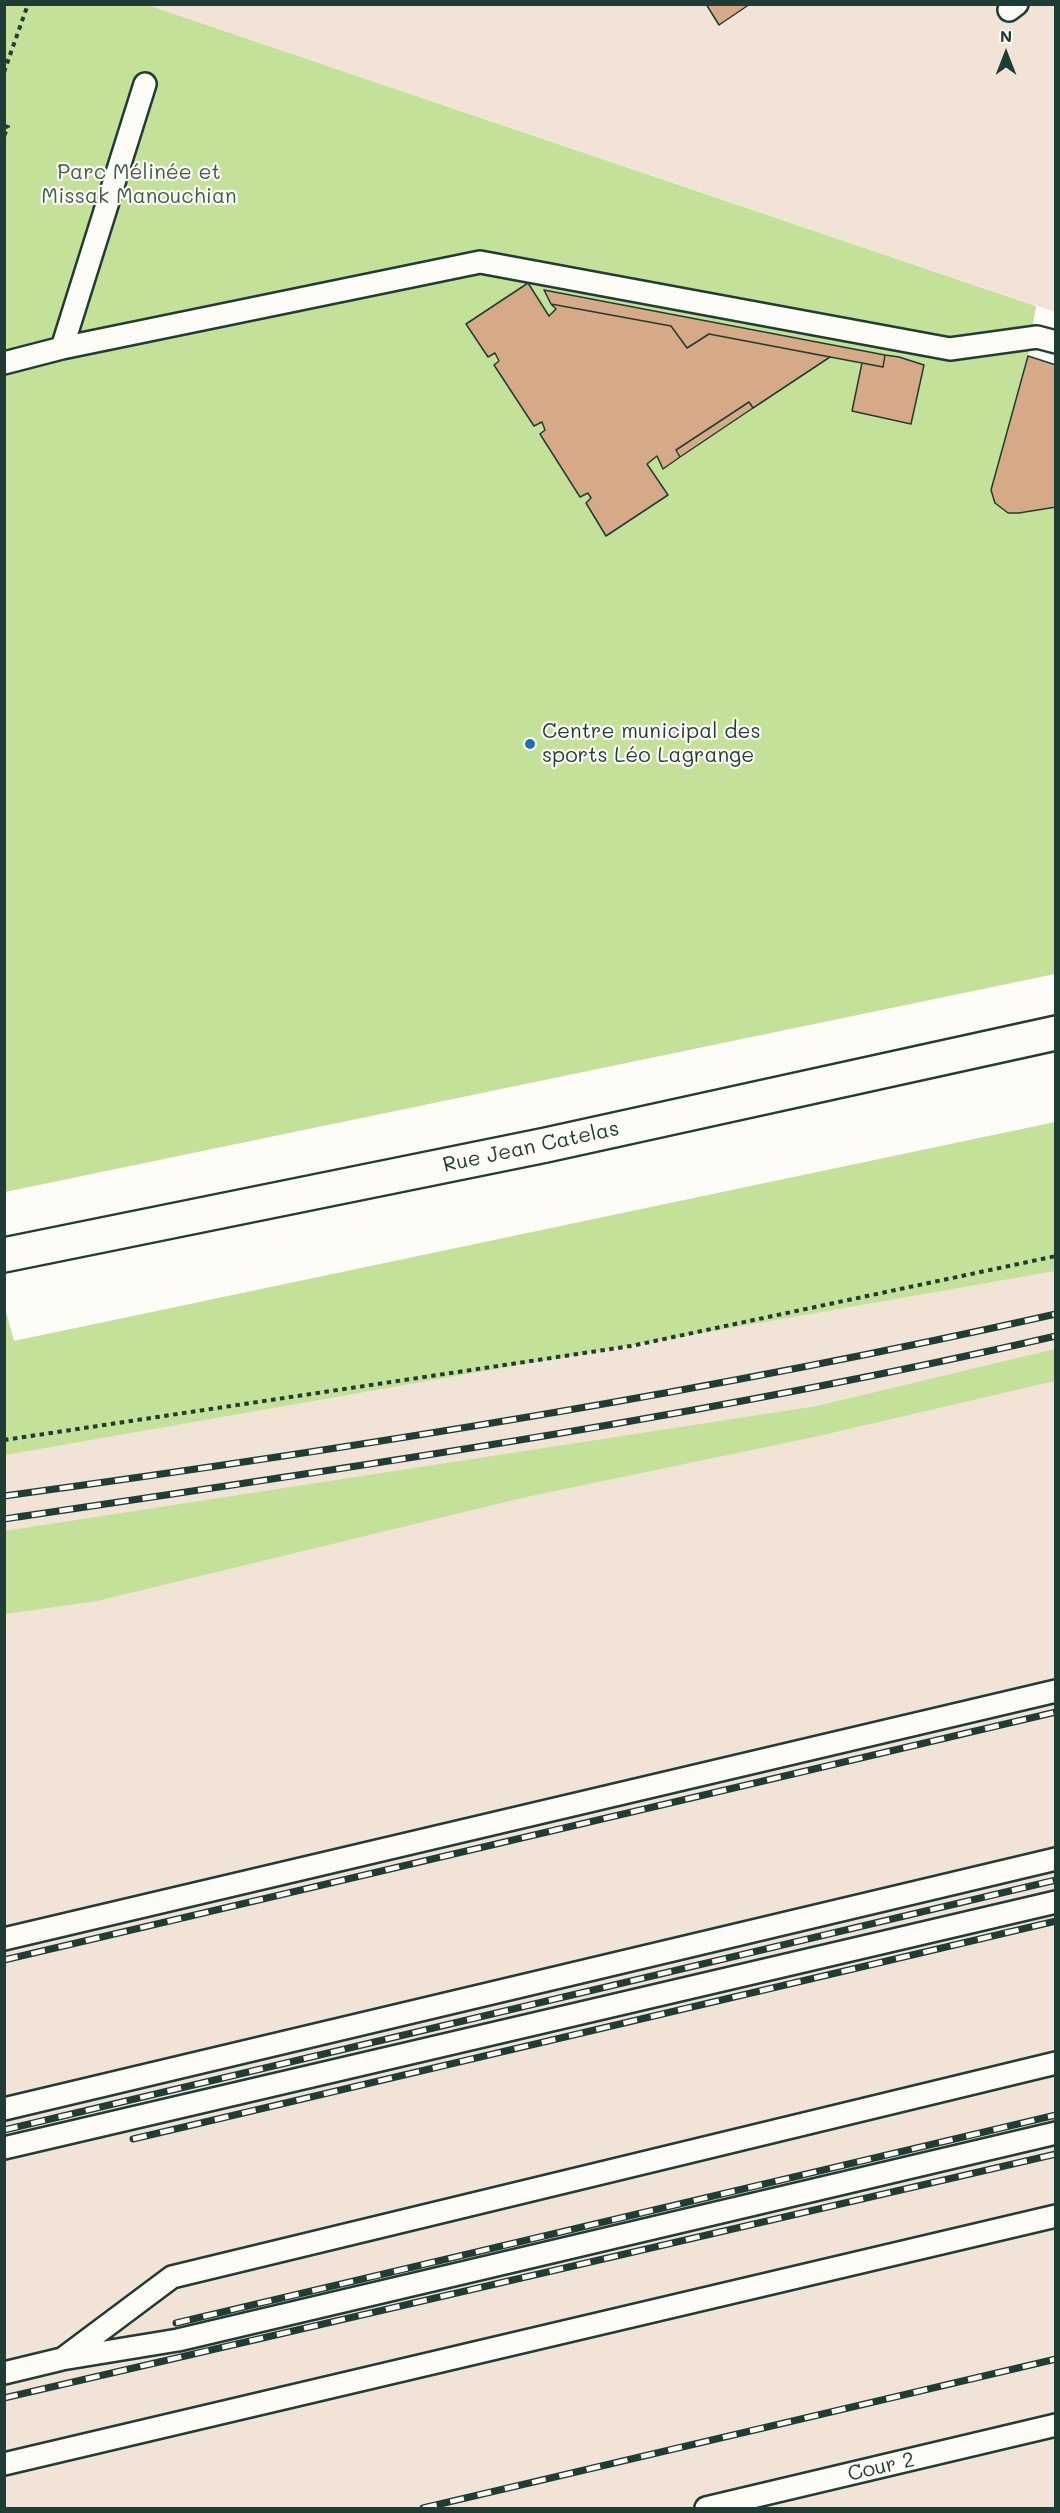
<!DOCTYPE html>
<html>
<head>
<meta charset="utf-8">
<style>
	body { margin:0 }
	#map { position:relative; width:1060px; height:2513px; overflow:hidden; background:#fdfcf7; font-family:Mali,sans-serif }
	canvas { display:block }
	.frame { position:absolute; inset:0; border:6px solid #1f3d34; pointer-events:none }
	.north { position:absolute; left:976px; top:24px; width:60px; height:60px; -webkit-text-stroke:4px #fdfcf7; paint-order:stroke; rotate:0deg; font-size:16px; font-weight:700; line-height:24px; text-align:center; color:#1f3d34 }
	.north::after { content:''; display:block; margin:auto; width:21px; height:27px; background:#1f3d34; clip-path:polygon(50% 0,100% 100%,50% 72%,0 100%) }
</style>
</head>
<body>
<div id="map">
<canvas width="1060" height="2513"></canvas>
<div class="frame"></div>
<div class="north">N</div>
</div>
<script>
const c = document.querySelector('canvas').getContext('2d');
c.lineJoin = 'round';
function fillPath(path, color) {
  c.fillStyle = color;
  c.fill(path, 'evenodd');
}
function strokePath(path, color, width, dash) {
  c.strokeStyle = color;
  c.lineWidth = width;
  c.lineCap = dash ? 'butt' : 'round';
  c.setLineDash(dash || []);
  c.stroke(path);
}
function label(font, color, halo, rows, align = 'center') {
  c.font = font + ' Mali,sans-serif';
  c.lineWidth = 4.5;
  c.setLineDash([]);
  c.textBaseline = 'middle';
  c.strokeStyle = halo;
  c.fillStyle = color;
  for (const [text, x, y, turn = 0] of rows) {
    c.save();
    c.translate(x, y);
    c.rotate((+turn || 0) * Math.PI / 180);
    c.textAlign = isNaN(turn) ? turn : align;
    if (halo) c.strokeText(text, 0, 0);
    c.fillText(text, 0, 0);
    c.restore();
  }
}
fillPath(new Path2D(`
	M149,5H1055V312Z
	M1055,1125V2508H5L4,1343Z`), '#f1e3d5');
fillPath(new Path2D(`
	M4,5H148L1036,306L1028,356L991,490C1000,525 1030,511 1055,507V974L5,1192Z
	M1055,1122V1271L5,1455V1312H6L14,1341Z
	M1055,1349V1381L814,1437L526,1497L97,1601L5,1614V1531L817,1406Z`), '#c3e199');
const building = new Path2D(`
	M706,4H750L719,25Z
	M528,283L549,316L556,309L551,304L671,326L687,348L709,334L830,357L753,408L749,402L676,450L680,457L663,469L657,456L647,464L668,495L606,536L586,503L591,498L588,493L580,497L540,434L545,430L542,422L534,426L494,365L499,361L495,353L488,357L466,324Z
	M544,290L885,355L883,367L709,334L687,348L671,326L551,304Z
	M885,355L899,357L924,365L911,424L852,411L862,363L883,367Z
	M1028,356L1056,365V507L1019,513H1008L995,503L991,490Z
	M749,402L753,408L680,457L676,450Z`);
fillPath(building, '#d6a987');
strokePath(building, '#1f3d34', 1.5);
const lane = new Path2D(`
	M1009,10L1017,4
	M62,348L145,84
	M4,363L62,348L480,262L950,349L1037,337L1056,342
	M4,1939L1056,1691
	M4,2109L1056,1859
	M4,2148L1056,1902
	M65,2357L172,2277L1056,2063
	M4,2373L62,2359L178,2340L1056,2133
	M4,2464L1056,2216
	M706,2508L1056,2425`);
const street = new Path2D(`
	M4,1255L546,1145L1056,1033`);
strokePath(lane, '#1f3d34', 26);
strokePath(street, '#1f3d34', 38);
strokePath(new Path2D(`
	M4,72L28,4
	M4,126L8,127L4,136
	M4,1440L631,1346L1056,1256`), '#1f3d34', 4, [4.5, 4.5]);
strokePath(lane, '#fdfcf7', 21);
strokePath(street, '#fdfcf7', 33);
const rail = new Path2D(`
	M4,1496C357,1448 709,1392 1056,1314
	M4,1519C356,1467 709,1416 1056,1336
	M4,1960L1056,1712
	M4,2130L1056,1880
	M133,2139L1056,1921
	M176,2323L1056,2115
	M4,2398L1056,2154
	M423,2508L1056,2359`);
strokePath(rail, '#1f3d34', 7);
strokePath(rail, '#fdfcf7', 4.5, [14]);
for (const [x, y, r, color] of [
	[530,744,6,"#1f6fb2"]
]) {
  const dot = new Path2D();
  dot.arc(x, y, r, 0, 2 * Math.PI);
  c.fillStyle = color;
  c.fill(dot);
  strokePath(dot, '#fdfcf7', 2);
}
label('21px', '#405e48', '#fdfcf7', [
	["Parc Mélinée et",139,173],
	["Missak Manouchian",139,197]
]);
label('21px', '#1f3d34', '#fdfcf7', [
	["Centre municipal des",542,732],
	["sports Léo Lagrange",542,756]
], 'left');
label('21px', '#1f3d34', '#fdfcf7', [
	["Rue Jean Catelas",531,1147,-12],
	["Cour 2",881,2467,-13]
]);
</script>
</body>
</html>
